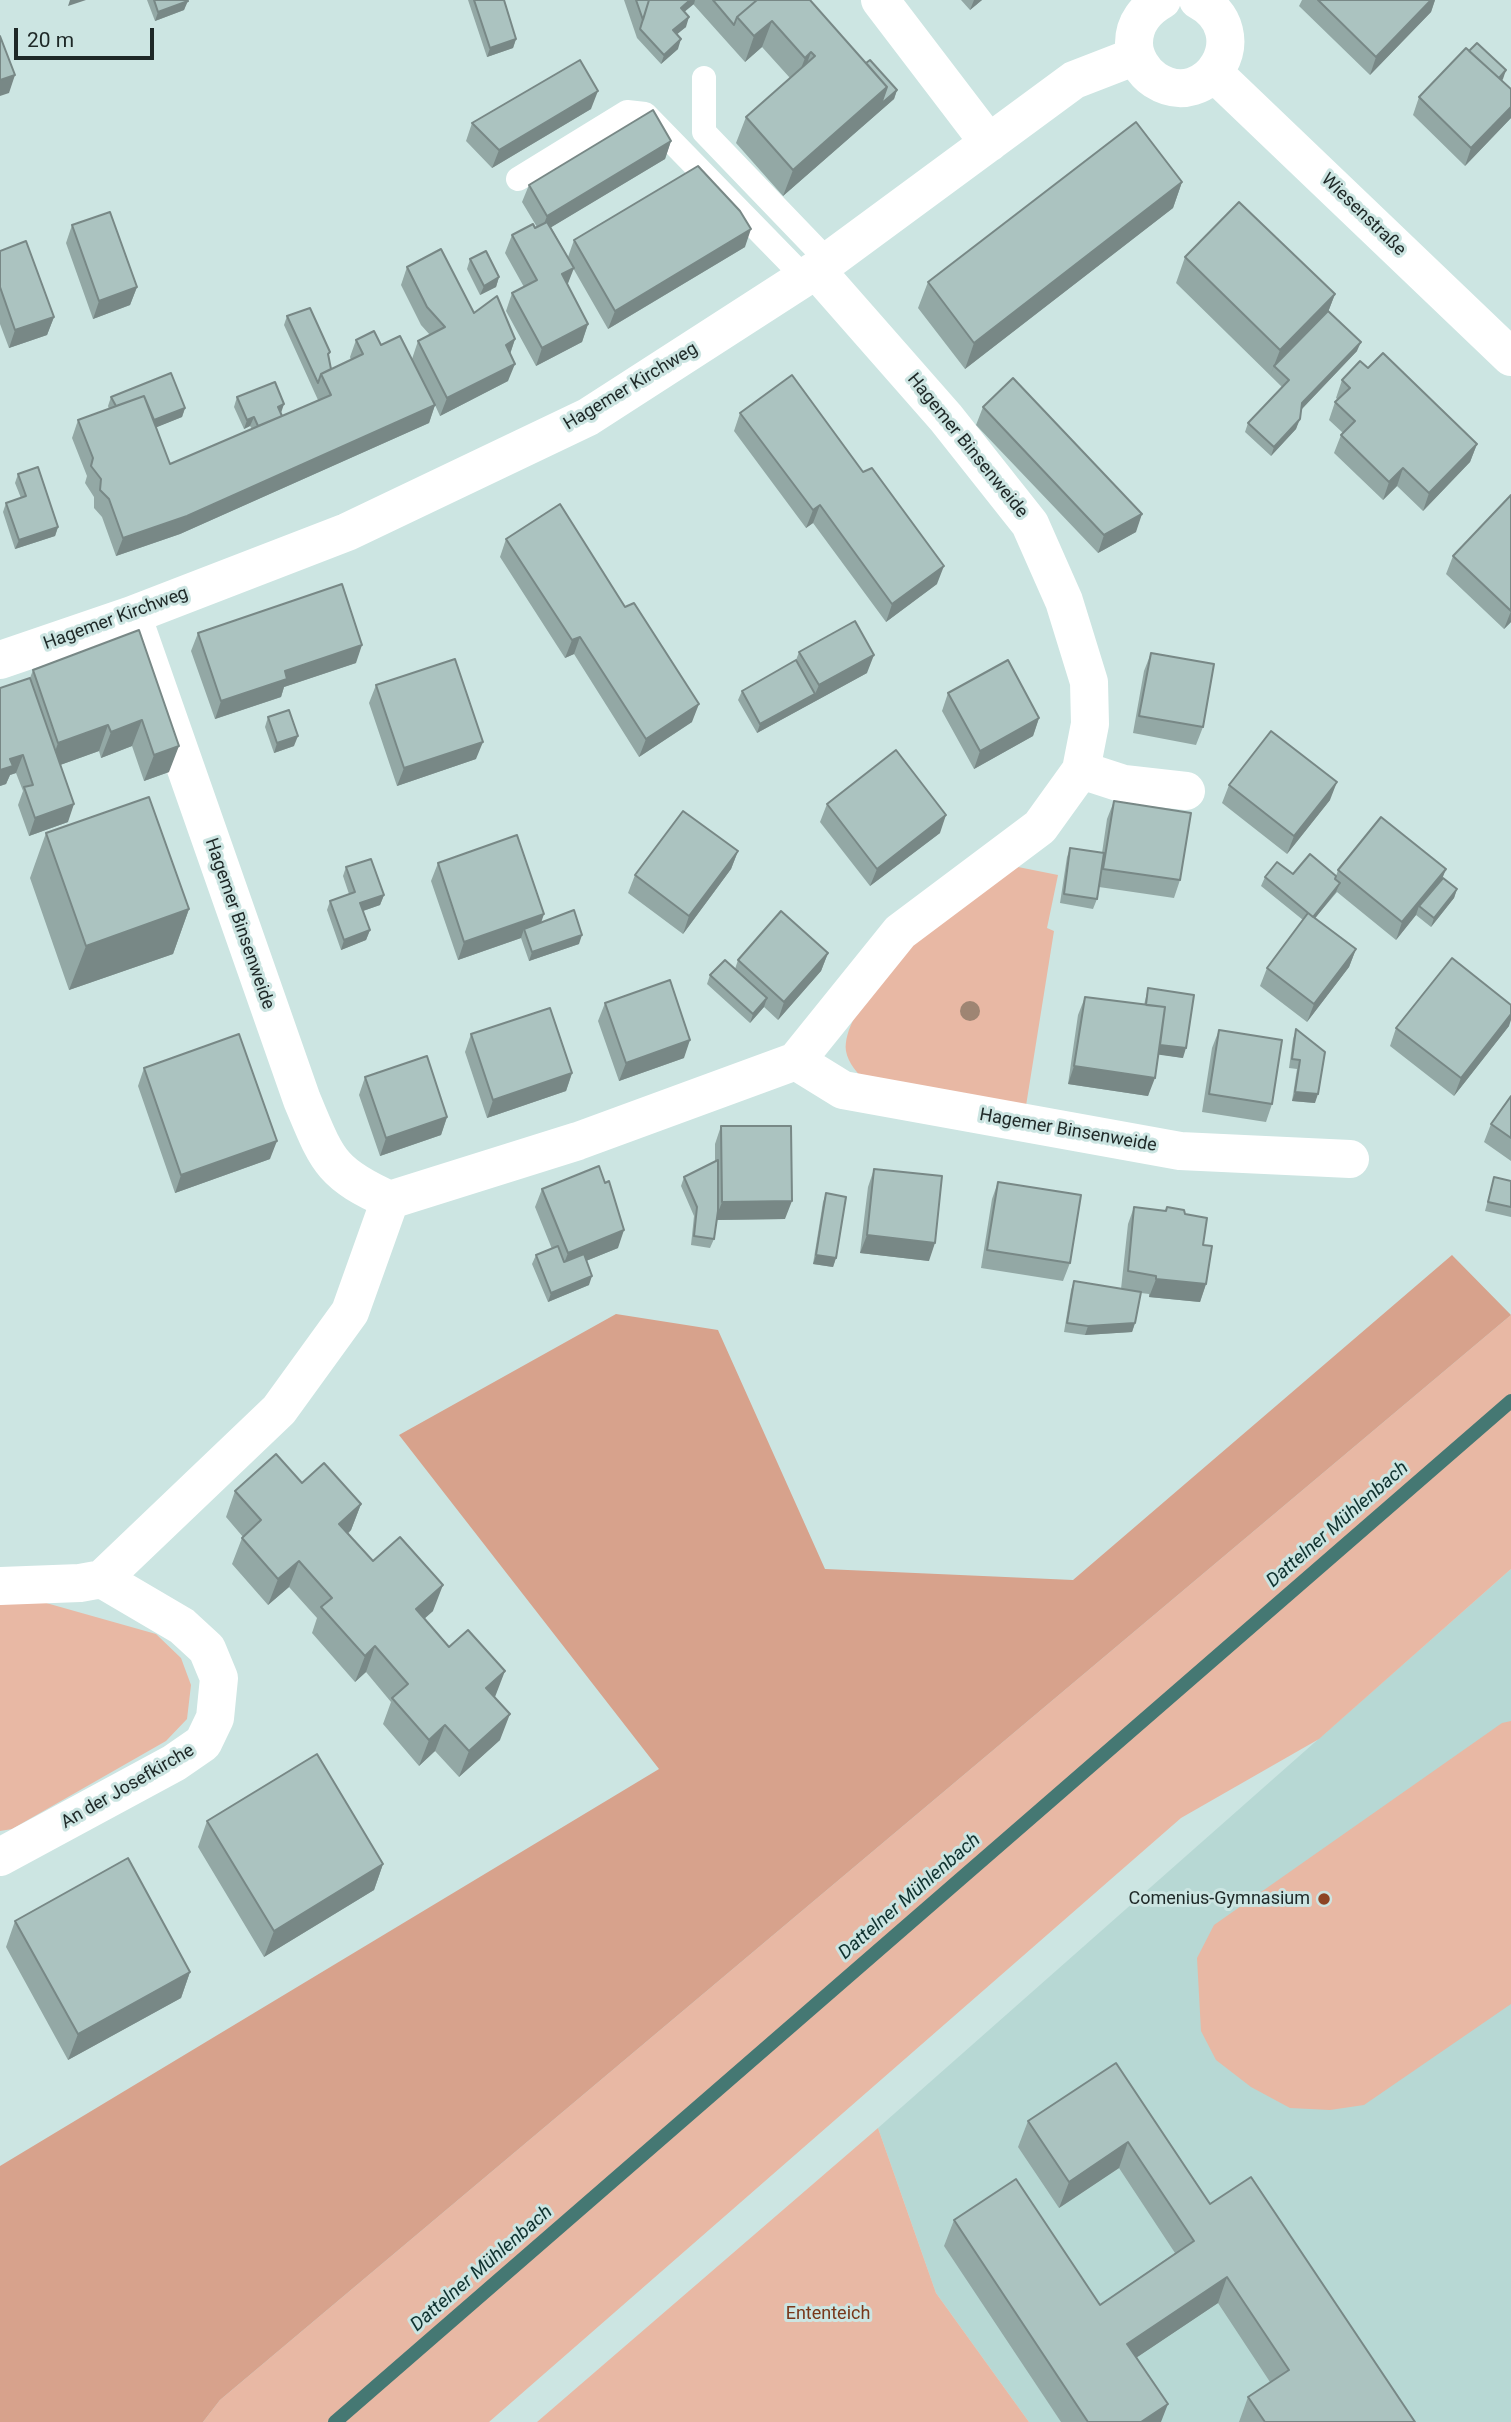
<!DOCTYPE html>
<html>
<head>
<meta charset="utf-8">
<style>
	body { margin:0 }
	#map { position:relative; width:1511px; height:2422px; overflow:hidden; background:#cce5e2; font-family:Roboto,sans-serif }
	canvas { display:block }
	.scale { position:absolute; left:14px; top:28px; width:140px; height:32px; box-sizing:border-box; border:4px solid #1e2827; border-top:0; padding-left:9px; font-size:21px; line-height:24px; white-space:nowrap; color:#1e2827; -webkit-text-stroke:5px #cce5e2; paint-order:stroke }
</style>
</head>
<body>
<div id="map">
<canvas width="1511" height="2422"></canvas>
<div class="scale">20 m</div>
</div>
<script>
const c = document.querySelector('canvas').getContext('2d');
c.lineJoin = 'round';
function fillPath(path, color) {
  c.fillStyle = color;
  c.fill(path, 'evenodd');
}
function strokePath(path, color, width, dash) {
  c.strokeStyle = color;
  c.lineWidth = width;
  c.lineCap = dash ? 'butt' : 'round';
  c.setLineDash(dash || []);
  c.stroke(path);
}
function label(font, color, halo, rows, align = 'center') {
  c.font = font + ' Roboto,sans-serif';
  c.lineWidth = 6;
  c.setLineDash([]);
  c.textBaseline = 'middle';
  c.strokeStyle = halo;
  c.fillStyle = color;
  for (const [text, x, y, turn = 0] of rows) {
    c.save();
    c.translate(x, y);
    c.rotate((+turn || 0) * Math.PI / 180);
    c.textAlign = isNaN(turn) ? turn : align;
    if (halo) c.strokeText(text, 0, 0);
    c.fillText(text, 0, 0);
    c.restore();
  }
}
fillPath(new Path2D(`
	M1511,1569V2422H1029L936,2293L878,2128Z`), '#b7d8d4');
fillPath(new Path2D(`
	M1018,867L1058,875L1047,928L1054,931L1025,1112L866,1082C858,1074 848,1063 846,1051C842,1011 910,945 938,922C963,901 992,885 1018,867Z
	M1511,1315V1569L1319,1739L1181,1818L489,2422H203L220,2400Z
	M32,1599L156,1634L181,1658L191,1685L187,1719L166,1741L12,1829L0,1831V1605Z
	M1511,1721V2004L1364,2105L1330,2110L1290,2108L1251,2087L1216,2060L1201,2031L1197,1958L1214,1925L1502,1723Z
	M878,2128L936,2293L1029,2422H537Z`), '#e8b8a4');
fillPath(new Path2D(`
	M1452,1255L1511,1315L220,2400L203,2422H0V2166L659,1769L399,1435L616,1314L718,1330L825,1569L1073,1580Z`), '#d7a28c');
strokePath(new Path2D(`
	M335,2422L1511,1401`), '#457873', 14);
strokePath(new Path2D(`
	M704,78V132L828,261
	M518,179L627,112L645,114L804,277`), '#fff', 24);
strokePath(new Path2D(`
	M880,0L989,143
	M1162,0C1146,9 1134,23 1134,43C1134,57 1143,72 1155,80C1208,114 1258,32 1198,0
	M1214,73L1511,357
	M132,615L302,1100C327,1159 329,1173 390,1200L578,1141L796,1061L900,932L1040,827L1081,770L1090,724L1089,682L1064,601L1030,524L946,418L816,270
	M0,660L132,615L347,532L588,417L816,270L1074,80L1136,56
	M1081,770L1124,784L1186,791
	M796,1061L843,1090L1180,1151L1350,1159
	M102,1579L279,1410L350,1312L390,1200
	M0,1586L80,1583L102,1579L182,1626L207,1649L219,1678L215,1718L203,1743L174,1763L0,1857`), '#fff', 38);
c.fillStyle = '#9e8573';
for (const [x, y] of [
	[970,1011]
]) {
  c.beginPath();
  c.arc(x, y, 10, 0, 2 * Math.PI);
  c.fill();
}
fillPath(new Path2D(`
	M147,0H187L184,10L155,21Z
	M468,0H504L516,39L513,48L487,57Z
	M624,0H810L866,63L897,90L894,99L783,196L736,143L746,117L790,78L762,47L745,62L693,4L684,12L686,27L676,34L678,49L661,64L637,38Z
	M961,0H982L970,10Z
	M1302,0H1435L1431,12L1370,75L1299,6Z
	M1503,79L1501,81L1511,89V118L1465,166L1413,115L1419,97Z
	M591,109L492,168L466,141L472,123Z
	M671,141L665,159L551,227L568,257L574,240L745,247L608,329L573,268L567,285L588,324L582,342L536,366L506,311L512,293L524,287L505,253L512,235L537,227L522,202L529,185Z
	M1182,182L1173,208L965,369L918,308L928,282Z
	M72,225L137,287L130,305L93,319L66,243Z
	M0,251L54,317L47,335L9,348L0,324Z
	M1185,257L1335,294L1328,312L1357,351L1301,410L1296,429L1271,456L1245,432L1248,423L1282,387L1176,283Z
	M470,259L499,277L496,287L480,295L467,269Z
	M407,267L474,313L515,339L510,354L508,381L440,416L435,405L429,423L180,534L116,556L102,517L94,508V497L85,483L87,476L72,438L78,420L109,409L108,406L111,397L185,408L182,417L156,427L170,464L252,429L250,426L244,429L234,407L237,397L281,413L282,416L318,400L284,325L287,316L328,357L331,369L351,360L350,357L356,340L381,345L412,359L418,341L430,335L421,325L401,285Z
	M1368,368L1477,444L1470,462L1423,511L1397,486L1383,500L1334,453L1341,435L1343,433L1329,420L1335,402L1338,400L1336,398L1342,380Z
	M983,407L1136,532L1098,553L976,425Z
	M740,413L937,584L886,622L813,523L806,528L734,431Z
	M18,474L58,527L55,536L15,549L3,512L6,503L21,498L15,483Z
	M1511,495V622L1504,629L1446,574L1453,556Z
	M506,539L692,722L639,757L574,654L565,658L500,557Z
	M139,630L169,772L144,781L132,746L101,758L99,751L60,765L68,822L29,836L18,805L23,791L16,773L10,775L6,784L0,786V688L30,678L33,670Z
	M198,633L356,663L284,687L281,697L215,719L191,651Z
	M799,652L867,673L757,733L738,700L742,691L796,660Z
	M1151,653L1203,727L1196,745L1133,733L1144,671Z
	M376,685L476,759L397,786L369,703Z
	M948,693L1039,718L1033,736L974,769L942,711Z
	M268,717L294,746L274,753L265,727Z
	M1229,785L1330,800L1287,854L1222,803Z
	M1114,801L1180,880L1174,898L1099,887L1097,899L1093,909L1060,903L1067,857L1070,848L1102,853L1107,819Z
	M827,804L940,833L870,886L820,822Z
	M46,833L189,909L173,954L69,990L30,878Z
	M738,851L731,869L683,934L628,893L635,875Z
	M438,863L541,923L579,944L529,961L521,938L458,960L431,881Z
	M346,867L384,895L380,905L363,911L370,930L366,940L341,950L327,910L330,901L349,894L343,876Z
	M1338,870L1443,878L1457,889L1454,898L1431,927L1416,915L1396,940L1337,892L1315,918L1356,949L1349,967L1307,1022L1260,986L1267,968L1303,920L1261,886L1265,877L1293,874L1336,876Z
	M828,953L821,971L778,1020L764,1007L750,1023L707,984L710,975L735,969L738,960Z
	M1148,988L1183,1058L1158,1054L1148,1096L1068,1084L1078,1015L1085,997L1144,1005Z
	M605,1003L684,1058L619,1081L598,1021Z
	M1509,1026L1454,1096L1390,1046L1396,1028Z
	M1296,1029L1315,1103L1292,1101L1297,1069L1289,1068L1293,1039Z
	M1219,1030L1272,1104L1266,1122L1202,1112L1212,1048Z
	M471,1034L572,1073L566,1091L487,1118L465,1052Z
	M144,1068L270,1159L175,1193L138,1086Z
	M365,1077L447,1117L441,1135L380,1156L359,1095Z
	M1511,1096V1161L1484,1142L1491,1124Z
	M721,1126L785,1219L717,1220L714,1239L710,1248L691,1245L694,1216L681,1186L684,1177L715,1162V1144Z
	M874,1169L929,1261L860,1253L868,1187Z
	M1494,1177L1511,1181V1217L1485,1211Z
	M998,1182L1070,1263L1063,1281L981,1268L992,1199Z
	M542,1189L618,1248L586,1261L589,1285L548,1302L532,1264L536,1255L552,1249L535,1207Z
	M826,1193L836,1258L833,1267L813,1264L823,1202Z
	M1134,1207L1165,1211L1167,1207L1185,1214L1203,1245L1206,1284L1200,1302L1149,1297V1294L1141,1293L1135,1323L1132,1332L1085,1335L1064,1332L1071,1290L1074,1281L1121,1289L1128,1224Z
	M302,1483L361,1504L351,1530L348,1534L373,1561L433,1611L424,1619L495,1698L500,1740L459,1777L435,1751L419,1766L383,1724L391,1702L366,1672L355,1682L312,1633L317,1618L289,1587L268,1605L232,1564L242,1538L243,1537L226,1517L235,1491Z
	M207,1821L383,1864L374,1890L264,1957L198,1847Z
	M15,1921L190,1972L181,1998L68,2060L6,1947Z
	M1116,2063L1210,2204L1415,2422H1239L1248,2397L1270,2382L1218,2303L1137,2357L1161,2422H1061L944,2246L954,2220L1100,2305L1175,2253L1119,2168L1059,2208L1018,2147L1028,2121Z`), '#93a8a5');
fillPath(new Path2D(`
	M70,0H86L68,6Z
	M690,0H695L694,4L678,17L681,8Z
	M974,0H982L970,10Z
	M1431,0H1435L1431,12L1370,75L1376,57Z
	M188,1L184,10L155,21L158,12Z
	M689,17L686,27L670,40L673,30Z
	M772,21L762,47L745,62L754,36Z
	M516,39L513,48L487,57L490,48Z
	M681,39L678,49L661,64L664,55Z
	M811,52L802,78L795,84L805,58Z
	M1506,70L1503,79L1490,93L1493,84Z
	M15,75L9,93L0,96V80Z
	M887,87L897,90L894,99L783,196L793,170Z
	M598,91L591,109L492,168L499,150Z
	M1511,107V118L1465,166L1471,148Z
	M671,141L665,159L540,234L547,216Z
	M1182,182L1173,208L965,369L974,343Z
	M751,229L745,247L608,329L615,311Z
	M574,268L567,286L562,274Z
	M499,277L496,287L480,295L484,286Z
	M137,287L130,305L93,319L99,301Z
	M1335,294L1325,320L1274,366L1270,376L1280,350Z
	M54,317L47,335L9,348L15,330Z
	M588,324L582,342L536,366L542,348Z
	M515,339L509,357L506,345Z
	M1361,342L1357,351L1298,413L1302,403Z
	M515,364L508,381L440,416L447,398Z
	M284,404L281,413L278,407Z
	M435,405L429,423L180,534L116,556L123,538Z
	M185,408L182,417L145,432L148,423Z
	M254,417L250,426L244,429L247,420Z
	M1300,419L1296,429L1271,456L1274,447Z
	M1477,444L1470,462L1423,511L1429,493Z
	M1403,468L1397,486L1383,500L1389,482Z
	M820,505L813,523L806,528L813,510Z
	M1142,514L1136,532L1098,553L1104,535Z
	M58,527L55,536L15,549L19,540Z
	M944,566L937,584L886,622L892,604Z
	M1511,611V622L1504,629Z
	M580,637L574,654L565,658L572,640Z
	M362,645L356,663L284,687L281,697L215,719L221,701L285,671Z
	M874,655L867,673L757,733L760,724L815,694L819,685Z
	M699,704L692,722L639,757L646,739Z
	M1039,718L1033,736L974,769L980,751Z
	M142,720L132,746L101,758L111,732Z
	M108,725L99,751L49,769L58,743Z
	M298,736L294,746L274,753L277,743Z
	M483,742L476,759L397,786L404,768Z
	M179,746L169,772L144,781L154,755Z
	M23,755L16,773L10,775L6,784L0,786V770L10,759Z
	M1337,782L1330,800L1287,854L1294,836Z
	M74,804L68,822L29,836L35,818Z
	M946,815L940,833L870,886L877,869Z
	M738,851L731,869L683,934L689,916Z
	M1446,869L1439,887L1419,906L1416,915L1396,940L1402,922Z
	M1340,883L1336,892L1309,926L1313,917Z
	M1457,889L1454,898L1431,927L1434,918Z
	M384,895L380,905L357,913L360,903Z
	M189,909L173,954L69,990L86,946Z
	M544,914L538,932L524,929L521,938L458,960L464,942Z
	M370,930L366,940L341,950L344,940Z
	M582,935L579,944L529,961L532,952Z
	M1356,949L1349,967L1307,1022L1314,1004Z
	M828,953L821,971L778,1020L784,1002Z
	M767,998L764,1007L750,1023L753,1014Z
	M1511,1014V1020L1509,1026L1454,1096L1461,1078Z
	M690,1040L684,1058L619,1081L626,1063Z
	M1157,1045L1186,1048L1183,1058L1154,1054Z
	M1074,1066L1155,1078L1148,1096L1068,1084Z
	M572,1073L566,1091L487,1118L493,1100Z
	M1295,1092L1318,1094L1315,1103L1292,1101Z
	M447,1117L441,1135L380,1156L386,1138Z
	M277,1141L270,1159L175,1193L181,1175Z
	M792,1201L785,1219L715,1220L722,1202Z
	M624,1230L618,1248L561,1271L568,1253Z
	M867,1235L935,1243L929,1261L860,1253Z
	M816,1255L836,1258L833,1267L813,1264Z
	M592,1276L589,1285L548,1302L551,1293Z
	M1156,1279L1206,1284L1200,1302L1149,1297Z
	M1135,1323L1132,1332L1085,1335L1088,1326Z
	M361,1504L351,1530L330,1550L339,1524Z
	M299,1561L289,1587L268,1605L278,1579Z
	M443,1585L433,1611L406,1635L416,1609Z
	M375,1646L366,1672L355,1682L365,1656Z
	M505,1671L495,1697L477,1714L486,1688Z
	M510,1714L500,1740L459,1777L469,1751Z
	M445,1725L435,1751L419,1766L429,1740Z
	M383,1864L374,1890L264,1957L274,1931Z
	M190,1972L181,1998L68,2060L78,2034Z
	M1128,2142L1119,2168L1059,2208L1069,2182Z
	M1227,2277L1218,2303L1118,2370L1127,2344Z
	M1168,2404L1161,2422H1141Z`), '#788886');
const building = new Path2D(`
	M154,0H187L188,1L158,12Z
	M474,0H504L516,39L490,48Z
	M636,0H649L643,20Z
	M649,0H690L681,8L689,17L673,30L681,39L664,55L640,29Z
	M713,0H757L737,17L734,25Z
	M757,0H810L887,87L793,170L746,117L815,56L811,52L805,58L772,21L754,36L737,17Z
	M1318,0H1431L1376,57Z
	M0,36L15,75L0,80Z
	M1477,43L1506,70L1499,78L1469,51Z
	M1466,48L1511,89V107L1471,148L1419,97Z
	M580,60L598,91L499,150L472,123Z
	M870,60L897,90L881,104L887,87L866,63Z
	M653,110L671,141L547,216L529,185Z
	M1136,122L1182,182L974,343L928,282Z
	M698,166L740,211L751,229L615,311L574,240Z
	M1239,202L1335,294L1280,350L1185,257Z
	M110,212L137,287L99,301L72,225Z
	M547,222L574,268L562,274L588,324L542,348L512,293L537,280L512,235L533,224L535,228Z
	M26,241L54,317L15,330L0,287V251Z
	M441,249L474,313L497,296L515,339L506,345L515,364L447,398L418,341L445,327L427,307L407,267Z
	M486,251L499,277L484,286L470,259Z
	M310,308L330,352L328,354L331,369L321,374L318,383L287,316Z
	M1328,311L1361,342L1302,403L1300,419L1274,447L1248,423L1289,380L1274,366Z
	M374,331L381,345L400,336L435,405L187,516L123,538L109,499L100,490L101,479L91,466L93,458L78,420L144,396L170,464L331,395L321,374L363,354L356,340Z
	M1383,353L1477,444L1429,493L1403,468L1389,482L1341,435L1355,421L1335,402L1350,388L1342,380L1360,361L1368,368Z
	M171,373L185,408L154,420L144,396L116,406L111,397Z
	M792,375L863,472L872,468L944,566L892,604L820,505L813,510L740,413Z
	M1013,378L1142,514L1104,535L983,407Z
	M275,382L284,404L278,407L282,416L258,426L254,417L247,420L237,397Z
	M38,467L58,527L19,540L6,503L26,496L18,474Z
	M1511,495V611L1453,556Z
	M560,504L625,607L634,603L699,704L646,739L580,637L572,640L506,539Z
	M342,584L362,645L285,671L287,679L221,701L198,633Z
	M855,621L874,655L819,685L799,652Z
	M139,630L179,746L154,755L142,720L111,732L108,725L58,743L33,670Z
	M1151,653L1214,664L1203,727L1139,716Z
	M455,659L483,742L404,768L376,685Z
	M796,660L815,694L760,724L742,691Z
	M1008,660L1039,718L980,751L948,693Z
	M30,678L74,804L35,818L24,787L33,785L23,755L10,759L13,766L0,770V688Z
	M289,710L298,736L277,743L268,717Z
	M1271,731L1337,782L1294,836L1229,785Z
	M896,750L946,815L877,869L827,804Z
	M149,797L189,909L86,946L46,833Z
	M1114,801L1191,813L1180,880L1103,869Z
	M683,811L738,851L689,916L635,875Z
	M1381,817L1446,869L1402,922L1338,870Z
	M517,835L544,914L464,942L438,863Z
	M1070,848L1104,853L1097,899L1064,894Z
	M1310,854L1336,876L1335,879L1340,883L1313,917L1265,877L1277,862L1293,874Z
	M371,859L384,895L360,903L370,930L344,940L330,901L355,892L346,867Z
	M1443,878L1457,889L1434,918L1419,906Z
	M574,910L582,935L532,952L524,929Z
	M781,911L828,953L784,1002L738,960Z
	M1308,913L1356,949L1314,1004L1267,968Z
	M1452,958L1511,1005V1014L1461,1078L1396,1028Z
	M725,960L767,998L753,1014L710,975Z
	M670,980L690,1040L626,1063L605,1003Z
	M1148,988L1194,995L1186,1048L1160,1045L1165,1007L1146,1005Z
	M1085,997L1165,1007L1155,1078L1074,1066Z
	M550,1008L572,1073L493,1100L471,1034Z
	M1296,1029L1325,1052L1318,1094L1295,1092L1300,1060L1292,1059Z
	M1219,1030L1282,1040L1272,1104L1209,1094Z
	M239,1034L277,1141L181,1175L144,1068Z
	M427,1056L447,1117L386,1138L365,1077Z
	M1511,1096V1138L1491,1124Z
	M721,1126H791L792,1201L722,1202Z
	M718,1160V1211L714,1239L694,1236L697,1207L684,1177Z
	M599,1166L605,1183L609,1181L624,1230L568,1253L542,1189Z
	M874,1169L942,1176L935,1243L867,1235Z
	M1494,1177L1511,1181V1207L1488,1202Z
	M998,1182L1081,1195L1070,1263L987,1250Z
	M826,1193L846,1197L836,1258L816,1255Z
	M1134,1207L1166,1211L1167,1207L1184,1210L1185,1214L1207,1218L1203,1245L1212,1246L1206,1284L1156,1279V1276L1128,1271Z
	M558,1246L564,1262L584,1254L592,1276L551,1293L536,1255Z
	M1074,1281L1141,1292L1135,1323L1088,1326L1067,1323Z
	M276,1454L302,1483L324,1463L361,1504L339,1524L373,1561L400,1537L443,1585L416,1609L449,1647L468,1630L505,1671L486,1688L510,1714L469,1751L445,1725L429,1740L392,1698L408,1684L375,1646L365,1656L321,1607L332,1598L299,1561L278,1579L242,1538L261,1520L235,1491Z
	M317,1754L383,1864L274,1931L207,1821Z
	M128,1858L190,1972L78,2034L15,1921Z
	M1116,2063L1210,2204L1251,2177L1415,2422H1265L1248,2397L1289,2370L1227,2277L1127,2344L1168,2404L1141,2422H1088L954,2220L1016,2179L1100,2305L1194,2241L1128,2142L1069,2182L1028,2121Z`);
fillPath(building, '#abc3c0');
strokePath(building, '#788886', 2);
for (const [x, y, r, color] of [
	[1324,1899,7,"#8d4524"]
]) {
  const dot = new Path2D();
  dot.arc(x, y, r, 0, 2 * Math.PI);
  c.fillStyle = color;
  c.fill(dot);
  strokePath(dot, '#cce5e2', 2.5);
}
label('18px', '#1e2827', '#cce5e2', [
	["Wiesenstraße",1363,215,44],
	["Hagemer Kirchweg",631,387,-31],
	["Hagemer Binsenweide",967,446,51],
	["Hagemer Kirchweg",116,619,-20],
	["Hagemer Binsenweide",239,924,71],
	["Hagemer Binsenweide",1068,1131,10],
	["An der Josefkirche",128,1787,-30]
]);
label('18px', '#1e2827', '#cce5e2', [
	["Comenius-Gymnasium",1310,1899]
], 'right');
label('18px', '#783719', '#cce5e2', [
	["Ententeich",828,2314]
]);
label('italic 19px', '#0f322f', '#cce5e2', [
	["Dattelner Mühlenbach",1338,1525,-41],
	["Dattelner Mühlenbach",910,1897,-41],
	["Dattelner Mühlenbach",482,2269,-41]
]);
</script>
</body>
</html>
